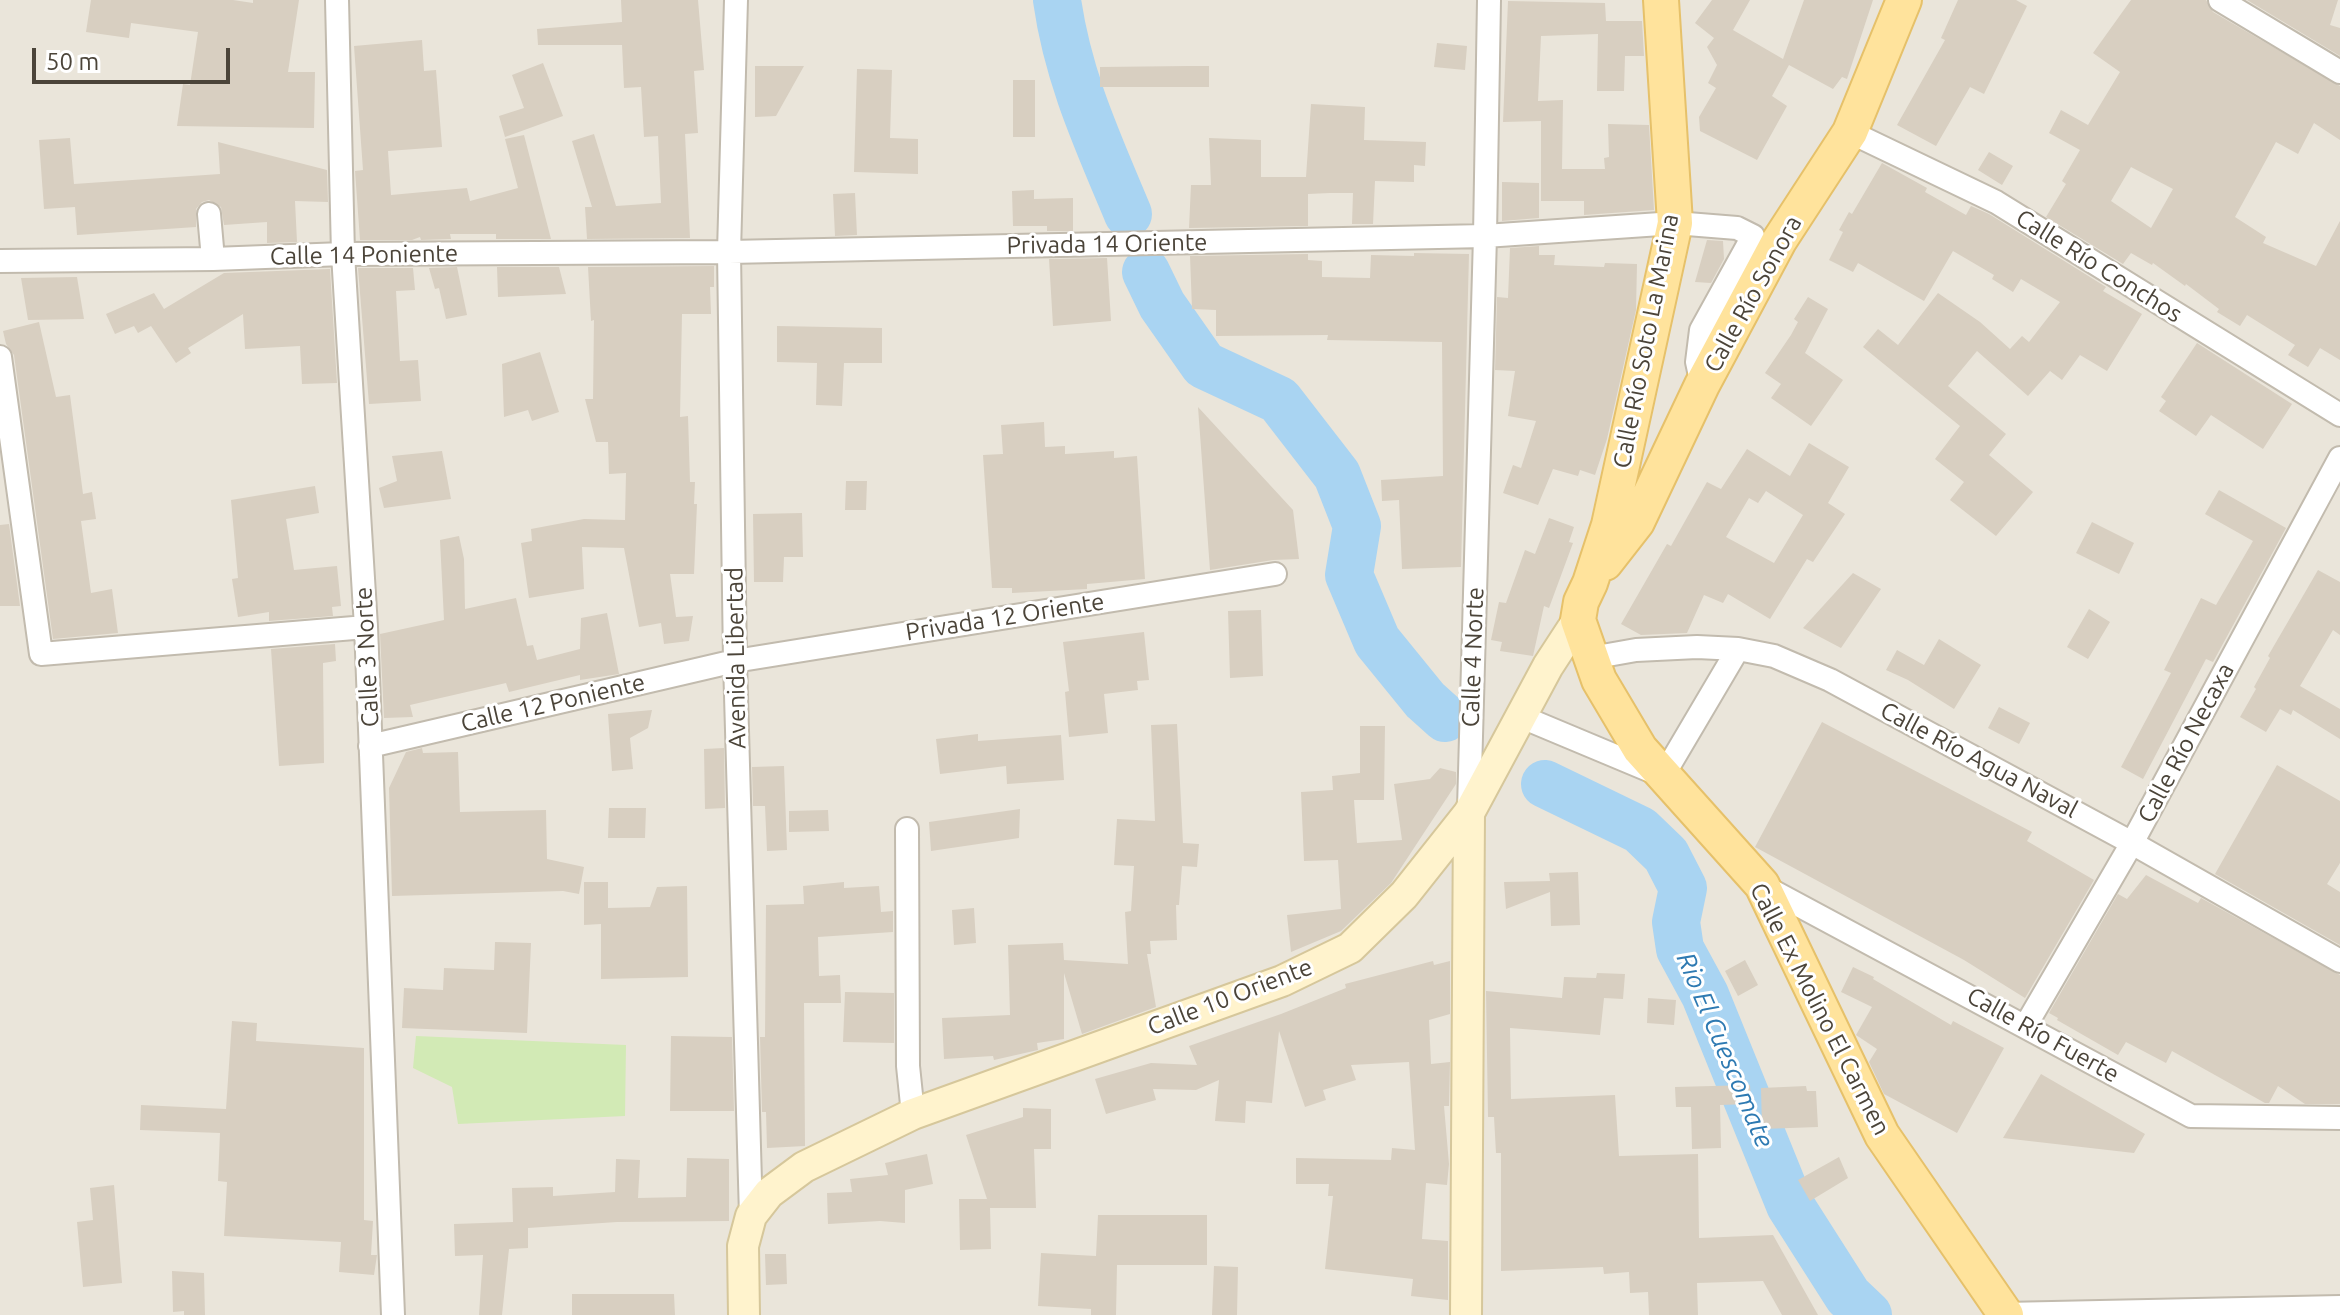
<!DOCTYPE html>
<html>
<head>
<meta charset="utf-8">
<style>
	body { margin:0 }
	#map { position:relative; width:2340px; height:1315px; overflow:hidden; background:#f6f3ec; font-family:Ubuntu,sans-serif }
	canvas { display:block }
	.scale { position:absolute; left:32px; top:48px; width:198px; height:36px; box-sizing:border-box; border:4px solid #4b4439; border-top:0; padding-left:10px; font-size:24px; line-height:28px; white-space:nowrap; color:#4b4439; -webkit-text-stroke:6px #fff; paint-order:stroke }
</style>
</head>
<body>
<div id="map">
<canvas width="2340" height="1315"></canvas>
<div class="scale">50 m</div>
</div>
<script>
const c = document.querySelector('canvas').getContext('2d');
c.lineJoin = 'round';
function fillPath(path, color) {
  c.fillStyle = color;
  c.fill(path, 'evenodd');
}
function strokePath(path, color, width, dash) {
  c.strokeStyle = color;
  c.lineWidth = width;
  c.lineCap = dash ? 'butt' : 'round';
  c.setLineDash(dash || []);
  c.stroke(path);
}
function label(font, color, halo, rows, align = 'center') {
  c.font = font + ' Ubuntu,sans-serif';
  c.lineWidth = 6;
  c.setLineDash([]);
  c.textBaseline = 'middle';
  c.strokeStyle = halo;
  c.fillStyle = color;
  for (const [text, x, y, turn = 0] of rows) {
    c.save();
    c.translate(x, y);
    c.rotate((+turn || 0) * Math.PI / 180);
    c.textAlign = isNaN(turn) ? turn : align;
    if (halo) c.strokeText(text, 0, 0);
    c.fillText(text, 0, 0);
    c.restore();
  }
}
fillPath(new Path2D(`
	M0,0H2340V1315H0Z`), '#eae5da');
fillPath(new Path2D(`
	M416,1036L626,1045L625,1116L458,1124L452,1087L413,1068Z`), '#d2eab5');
strokePath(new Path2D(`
	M1057,0C1068,78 1098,142 1128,214
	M1146,272L1162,305L1204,365L1279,400L1337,475L1357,526L1349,575L1377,641L1425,700L1445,718
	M1545,784L1640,830L1666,855L1683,888L1676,922L1680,949L1705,995L1790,1205L1848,1296L1868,1315`), '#a9d4f2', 48);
fillPath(new Path2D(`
	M91,0H233L253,3V0H299L288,72H315L314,128L177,126L183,84L190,85L198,32L131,23L129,38L86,32Z
	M621,0H698L704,70L694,71L698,133L685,134L690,238L587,239L585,207H592L572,141L594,134L616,206L661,203L658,136L644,137L641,87L624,88L622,45H538L537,29L622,22Z
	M1712,0H1750L1733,30L1783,59L1804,0H1873L1847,79L1842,77L1833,89L1789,65L1772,96L1787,106L1757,160L1700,131L1699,117L1716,88L1708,83L1717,65L1707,47L1714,38L1695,23Z
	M1958,0H2016L2027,6L1984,94L1970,87L1936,146L1897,125L1945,40L1941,38Z
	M2131,0H2206L2213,12L2340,86V140L2314,123L2298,154L2276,142L2235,217L2266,237L2263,243L2316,266L2340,221V360L2320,348L2308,367L2288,355L2295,345L2247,315L2240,326L2217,312L2219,309L2186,284L2185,286L2153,263L2152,265L2131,253L2123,264L2046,217L2066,184L2062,181L2080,150L2049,133L2061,110L2088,125L2120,72L2093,53ZM2131,167L2173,189L2151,228L2111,201Z
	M2247,0H2338L2330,25L2340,28V56Z
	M1508,1L1605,3L1606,21H1642L1644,56H1625L1624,91H1597L1598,34L1541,36L1538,101L1563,100L1562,169H1605L1604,158L1609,157L1608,124L1649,125L1654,210L1584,215V201H1541V121L1503,122Z
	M422,40L424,71L436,70L442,147L388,151L391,195L467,188L470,201L518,188L505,139L524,135L551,239H496V234H450L451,239L421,240L420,237L412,240H360L355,171L363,170L354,46Z
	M1437,43L1467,46L1465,70L1434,67Z
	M543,63L563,116L505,137L499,116L524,108L512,75Z
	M755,66H804L776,116L755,117Z
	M1188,66H1209V87H1100V67Z
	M857,69L892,70L890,138L918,139V174L854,172Z
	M1013,80H1035V137H1013Z
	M1311,104L1365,107L1364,140L1426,142L1425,166L1414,165V182L1375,181L1373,224H1352L1353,193H1330L1308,194V226L1189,228L1191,185H1211L1209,138L1261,140V177H1306Z
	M70,138L74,184L220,174L218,142L327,170L328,202L295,201L297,242L267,243V222L224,225L221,207L209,200L202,202L196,209V227L77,235L75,207L44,209L39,140Z
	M1989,152L2013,166L2002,185L1978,170Z
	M1882,163L1927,188L1925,192L1966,215L1971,206L1989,214L2106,287L2103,291L2142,314L2107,371L2080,355L2062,380L2050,371L2028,396L1977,351L1948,386L2006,434L1989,455L2033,492L1996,536L1950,500L1964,482L1935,459L1960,426L1863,347L1878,329L1898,345L1938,293L1980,322L2010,349L2022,336L2029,342L2060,302L2021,279L2013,292L1992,279L1994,275L1953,251L1924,301L1858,263L1853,272L1829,260L1843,232L1839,230L1849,212L1852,214Z
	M1502,182L1539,183V218L1502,221Z
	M1034,190V199L1073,198V231H1047V226H1013L1012,191Z
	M855,193L857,235L835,236L833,194Z
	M1707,240L1723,241L1724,259L1711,283L1695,282Z
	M1539,246V255H1555L1554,265L1604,267L1605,263L1637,264L1636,310L1607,439L1595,475L1580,470L1578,476L1553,469L1538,505L1503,493L1513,465L1521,468L1536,421L1508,416L1515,371L1495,370L1497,297L1508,298L1510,248Z
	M1414,253L1469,254L1461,567L1402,569L1399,500L1382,501L1381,480L1443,476L1442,342L1327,340L1328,335L1216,336V310L1192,309L1190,256L1308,254V260L1322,261V277L1370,278L1371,255L1414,256Z
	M1107,258L1111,321L1053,326L1049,259Z
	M714,266V287H710L711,314H682L680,417L688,416L690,482H695L694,504H697L694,574H670L676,617L693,616L689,641L664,644L661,623L639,627L624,548L582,547L584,589L529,598L521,543L532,541L531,529L584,519L625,520L626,473L609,474L608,442H596L585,399H593L594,320L591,321L588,267Z
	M457,267L467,315L446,319L439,288L435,289L429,268Z
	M497,267H559L566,294L498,297Z
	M358,268H413L415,290L396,291L400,361L418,360L421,401L369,404Z
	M330,269L337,383L302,384L300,346L245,349L243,314L188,348L191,353L176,363L151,326L138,333L134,326L115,334L106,314L154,293L164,309L224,273Z
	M77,277L84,319L28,320L21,278Z
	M1808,297L1828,309L1805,353L1843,380L1811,426L1771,398L1781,384L1765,373L1791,335L1798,322L1794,319Z
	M39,322L56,397L70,395L83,494L92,492L96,519L81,521L91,593L112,589L118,633L53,639L14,355L6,344L3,331Z
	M777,326L882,328V363H844L842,406L816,405L817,363L777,362Z
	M2197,343L2292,404L2263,449L2211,415L2196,436L2159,411L2166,401L2161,397Z
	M540,352L559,412L532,421L528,410L504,417L502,364Z
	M1198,407L1293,510L1299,559L1273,560L1210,570Z
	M1044,422L1045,447L1065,446V454L1114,451V458L1137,456L1145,579L1087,584V589L1012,593V588H992L983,455L1003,454L1001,425Z
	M1809,443L1849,467L1828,503L1845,514L1813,562L1807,559L1770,619L1728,594L1723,603L1704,595L1687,633L1641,635L1621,624L1667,544L1671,546L1707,482L1721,489L1747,449L1790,476ZM1766,491L1803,515L1774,563L1726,537L1749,498L1758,503Z
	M442,451L451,499L384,508L379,488L397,481L392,456Z
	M846,481H867L866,510H845Z
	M315,486L319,513L286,519L294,570L337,566L341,606L332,607L333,616L269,621V612L238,617L232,579L238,578L231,500Z
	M2219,490L2286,528L2213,662L2206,659L2143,779L2121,767L2171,673L2164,670L2201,598L2216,605L2253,541L2205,514Z
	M802,513L803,557H784L783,582H754L753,514Z
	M1549,518L1574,527L1569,542L1573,543L1549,608L1544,606L1533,656L1500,651L1502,642L1491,640L1499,602L1506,603L1525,550L1535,554Z
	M2092,522L2134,543L2119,574L2076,553Z
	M9,524L20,606H0V525Z
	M459,536L464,559L465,609L516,598L527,646L533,645L537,660L580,649L581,618L607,613L619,674L580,680V675L509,692L506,683L410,705L413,717L384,718L380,634L444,620L440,540Z
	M2318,570L2340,582V635L2333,630L2300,686L2340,709V739L2293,710L2291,715L2280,709L2266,732L2240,717L2256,689L2254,687L2270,658L2268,656Z
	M1853,573L1881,589L1841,648L1803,628Z
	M2089,609L2110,622L2088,659L2067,647Z
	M1261,610L1263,676L1230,678L1228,611Z
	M1144,632L1149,680L1137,681L1138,690L1104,694L1108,733L1069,737L1065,692L1069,691L1063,642Z
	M1939,639L1981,665L1954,709L1908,680L1886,670L1897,650L1924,665Z
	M335,644L336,661L323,663L324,763L279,766L271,649Z
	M1999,707L2030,723L2019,744L1988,728Z
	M652,710L648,728L630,738L633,769L612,771L608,714Z
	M1822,722L2032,832L2027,841L2094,880L2025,998L1964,960L1755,847Z
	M1177,724L1183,843L1199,844L1197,867L1182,866L1179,905H1176L1177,940L1150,941L1151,954H1147L1156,1007L1082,1034L1064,973V1039L1037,1043L1038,1050L994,1060L993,1056L944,1059L942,1018L1010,1015L1008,945L1063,943L1064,960L1128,964L1125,912L1131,911L1134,866L1114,865L1117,819L1155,821L1151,725Z
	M1360,726H1385L1384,800H1354L1357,843L1402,840L1394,784L1430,779L1440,768L1456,772V784L1391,883L1341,931L1291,952L1287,915L1341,909L1338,860L1304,861L1301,792L1333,790L1332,776L1360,773Z
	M978,734V741L1061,735L1064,780L1007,784L1006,766L940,774L936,739Z
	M422,748L423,753L458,752L460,812L546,810L547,859L584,867L579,894L563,891L392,896L389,788L406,752Z
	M724,748L725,808L705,809L704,749Z
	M2277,765L2340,801V863L2327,884L2340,892V945L2215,874Z
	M784,766L787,850L767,851L765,806H753L752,767Z
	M609,808H646L645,838H608Z
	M1020,809L1019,838L931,851L929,822Z
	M828,810L829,831L789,832V811Z
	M1578,872L1580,925L1551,926L1550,892L1506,909L1504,882L1550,881L1549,873Z
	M2146,875L2198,903L2201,898L2340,975V1104H2305L2278,1086L2269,1103H2265L2172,1051L2166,1063L2126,1042L2118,1055L2057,1020L2058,1018L2049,1013L2118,894L2127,899Z
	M584,882H608V908L650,907L657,887L687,886L688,977L601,979V924L584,925Z
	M844,882V888L879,886L881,912L893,911V932L818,937L819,976L840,975L841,1003H804L805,1146L767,1148L766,1112H762L760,1037H765L766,905L804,904L803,886Z
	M974,908L976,943L954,945L952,910Z
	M495,942L531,943L527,1033L402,1028L404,988L443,990L444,968L494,970Z
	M1745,960L1758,985L1738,996L1725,971Z
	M1433,961L1434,965L1450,961V1014L1429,1020L1431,1064L1450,1062L1449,1106H1444L1449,1164L1447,1185L1426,1183L1422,1239L1448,1241V1300L1411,1296L1413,1279L1325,1269L1333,1196H1328L1329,1184H1296V1158L1391,1160L1392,1148L1415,1150L1409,1062L1351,1065L1356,1080L1323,1090L1326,1100L1305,1107L1279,1031L1272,1103L1246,1101L1245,1123L1215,1121L1219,1080L1196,1090L1153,1089L1156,1100L1106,1114L1095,1079L1151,1063L1197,1065L1189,1046L1281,1014L1346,988L1345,984Z
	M1853,967L1874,977L1873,979L1951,1025L1953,1021L2004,1048L1957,1133L1884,1094L1869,1062L1877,1049L1856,1035L1872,1007L1841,992Z
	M1597,973L1625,974L1623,999L1604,998L1600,1035L1510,1028L1511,1099L1615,1095L1619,1156L1698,1154L1699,1238L1773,1235L1818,1315H1782L1763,1281L1697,1283L1698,1315H1649L1648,1292L1630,1293L1629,1272L1604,1274L1603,1267L1501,1271V1153H1496L1494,1117H1488L1486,991L1562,998L1564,977L1596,978Z
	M845,992L894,993V1043L843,1042Z
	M1648,998L1676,1000L1674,1025L1647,1023Z
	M232,1021L257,1023L256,1041L364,1048V1220L373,1221L371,1255H377L374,1275L339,1272L341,1242L224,1236L227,1182L218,1181L220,1133L140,1130L141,1105L226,1109Z
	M671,1036L732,1037L734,1111H670Z
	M2041,1074L2145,1134L2134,1153L2003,1138Z
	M1750,1085L1751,1104L1720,1105L1721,1148L1692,1149L1691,1107H1676L1675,1087Z
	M1806,1086L1807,1091H1816L1818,1127L1762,1129L1761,1088Z
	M1023,1108L1051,1109V1149H1034L1036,1208H990L991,1249L960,1250L959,1199H987L966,1135L1023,1117Z
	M927,1154L933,1184L905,1190V1223L880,1221L828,1224L827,1193L852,1192L850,1179L888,1175L885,1163Z
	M1839,1157L1848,1178L1810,1201L1798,1180Z
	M687,1158L729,1159V1221L617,1222L528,1228V1248L509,1249L502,1315H479L483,1255L455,1256L454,1224L513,1222L512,1188L553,1187V1196L615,1192L616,1159L640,1160L638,1198L686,1197Z
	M114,1185L122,1283L83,1287L77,1222L93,1220L90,1188Z
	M1098,1215H1207V1265H1117L1116,1315H1091V1309L1038,1306L1041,1253L1096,1256Z
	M765,1254H786L787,1284L766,1285Z
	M1214,1266L1238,1267L1237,1315H1212Z
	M172,1271L204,1273L205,1315H184V1311L173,1312Z
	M572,1294H674L675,1315H572Z`), '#d8cfc1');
const street = new Path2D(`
	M337,0L343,254L366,627L393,1315
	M736,0L729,252L735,661L751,1216
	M2220,0L2340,72
	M1850,132L1996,202L2340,415
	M209,214L213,259
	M0,261L213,259L343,254L729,252L1485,236L1675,223L1737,228L1753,236L1701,330L1697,362L1702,385
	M0,357L41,654L366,627
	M1591,658L1636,650L1697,647L1738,649L1774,656L1830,680L2132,843L2340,961
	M1522,717L1663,776L1738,649
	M370,746L735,661L1275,574
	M1469,808L1485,236L1489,0
	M907,829L908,1066L913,1114
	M1763,886L2191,1116L2340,1118
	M2026,1025L2132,843L2340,458
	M2004,1314L2340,1307`);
const secondary = new Path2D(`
	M744,1315L743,1246L751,1216L769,1193L804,1167L913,1114L1282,981L1350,948L1404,895L1469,813L1548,666L1578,620
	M1466,1315L1469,813`);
const primary = new Path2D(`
	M1661,0L1675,223L1609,525L1590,583L1581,602L1578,620L1599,680L1640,749L1762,885L1882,1135L2006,1315
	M1605,563L1637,522L1702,385L1779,241L1850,132L1904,0`);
strokePath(street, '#c2bbae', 26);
strokePath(secondary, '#d6c79b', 34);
strokePath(primary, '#e6c16a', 38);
strokePath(street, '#fff', 22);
strokePath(secondary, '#fff3cd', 30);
strokePath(primary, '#ffe39c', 34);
label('24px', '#4b4439', '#fff', [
	["Privada 14 Oriente",1107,244,-1],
	["Calle 14 Poniente",364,255,-1],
	["Calle Río Conchos",2099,266,32],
	["Calle Río Sonora",1753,294,-61],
	["Calle Río Soto La Marina",1646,341,-79],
	["Privada 12 Oriente",1005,617,-9],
	["Calle 3 Norte",367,657,-93],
	["Calle 4 Norte",1473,657,-88],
	["Avenida Libertad",736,658,-91],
	["Calle 12 Poniente",553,703,-13],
	["Calle Río Necaxa",2186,743,-62],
	["Calle Río Agua Naval",1979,760,28],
	["Calle 10 Oriente",1230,997,-21],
	["Calle Ex Molino El Carmen",1820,1009,63],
	["Calle Río Fuerte",2043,1035,29]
]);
label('italic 26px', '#2e7ab2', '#fff', [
	["Rio El Cuescomate",1725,1050,67]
]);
</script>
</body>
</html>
